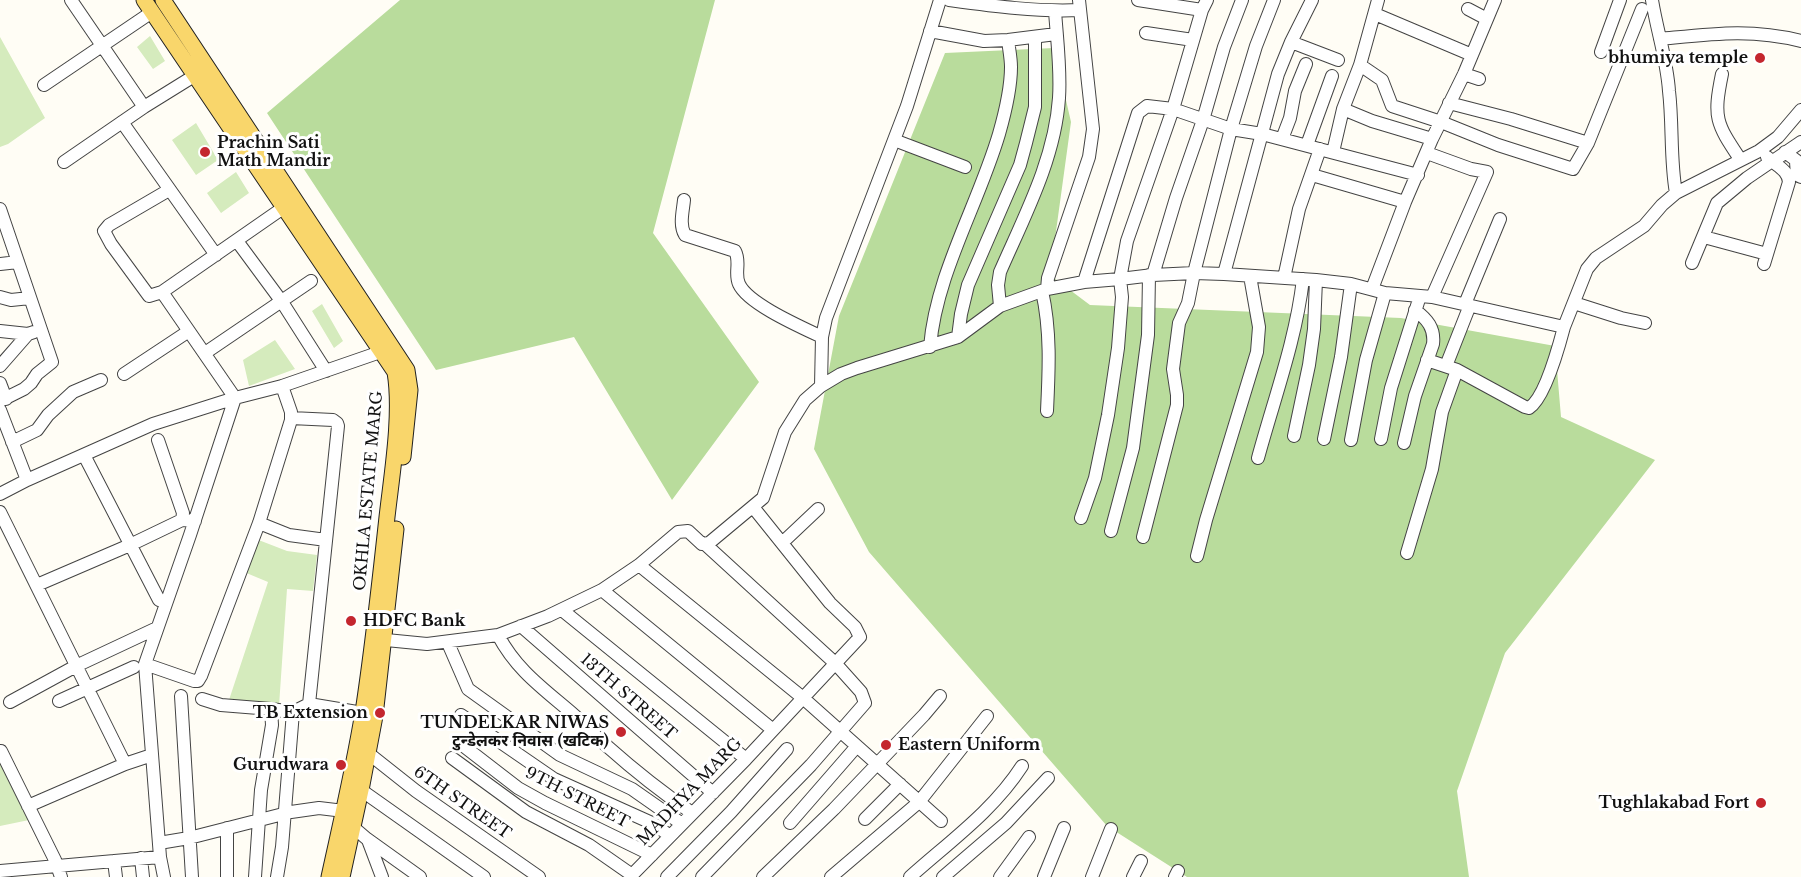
<!DOCTYPE html>
<html>
<head>
<meta charset="utf-8">
<style>
	body { margin:0 }
	canvas { display:block; background:#fffdf5 }
</style>
</head>
<body>
<canvas width="1801" height="877"></canvas>
<script>
const c = document.querySelector('canvas').getContext('2d');
c.lineJoin = 'round';
function fillPath(path, color) {
  c.fillStyle = color;
  c.fill(path, 'evenodd');
}
function strokePath(path, color, width, dash) {
  c.strokeStyle = color;
  c.lineWidth = width;
  c.lineCap = dash ? 'butt' : 'round';
  c.setLineDash(dash || []);
  c.stroke(path);
}
function label(font, color, halo, rows, align = 'center') {
  c.font = font + ' "Libre Baskerville","Noto Sans Devanagari",serif';
  c.lineWidth = 6;
  c.setLineDash([]);
  c.textBaseline = 'middle';
  c.strokeStyle = halo;
  c.fillStyle = color;
  for (const [text, x, y, turn = 0] of rows) {
    c.save();
    c.translate(x, y);
    c.rotate((+turn || 0) * Math.PI / 180);
    c.textAlign = isNaN(turn) ? turn : align;
    if (halo) c.strokeText(text, 0, 0);
    c.fillText(text, 0, 0);
    c.restore();
  }
}
fillPath(new Path2D(`
	M150,36L165,61L153,69L137,47Z
	M0,37L45,118L8,144L0,147Z
	M196,123L218,160L196,175L172,140Z
	M236,172L249,193L221,213L207,193Z
	M322,304L343,341L334,348L312,311Z
	M275,340L295,369L249,386L243,360Z
	M256,539L287,551L317,555L313,591L287,589L279,706L229,700L268,582L244,572Z
	M0,761L29,820L0,826Z`), '#d5ebbd');
fillPath(new Path2D(`
	M400,0H715L653,233L759,382L672,500L574,337L436,370L267,113Z
	M1054,48L1071,122L1050,275L1090,305L1401,318L1555,346L1561,417L1655,460L1505,653L1457,791L1469,877H1187L1107,826L869,552L814,449L839,316L945,53Z`), '#b9dc9c');
const minor = new Path2D(`
	M71,0L144,107
	M949,0C993,6 1036,12 1080,10
	M1138,0L1202,10
	M1652,0C1657,31 1667,60 1669,91C1673,125 1670,160 1676,193
	M1468,9L1487,19
	M1375,14L1472,55
	M930,31L984,41L1008,40L1056,34
	M1146,33L1193,40
	M1660,39C1711,34 1751,28 1801,41
	M1291,42L1338,60
	M1601,52L1620,0
	M1360,65L1382,80L1392,106L1441,122L1498,145L1573,169L1588,143L1642,9
	M1464,74L1479,79
	M1722,74C1713,118 1716,123 1740,159
	M44,85L152,12
	M1449,103L1511,119L1588,143
	M1343,109L1372,121L1432,139
	M122,122L216,255
	M1282,139L1290,118L1295,91L1306,64
	M894,140L965,167
	M1307,145L1332,76
	M1333,152L1343,109L1360,65L1378,0
	M1785,152L1801,164
	M1427,153L1471,169L1487,172L1432,297
	M1767,157L1772,161L1776,159L1801,142
	M64,162L144,107L194,76
	M1796,162L1797,175L1801,177
	M1312,175L1405,202
	M169,190L109,225L104,231L111,244L149,296L162,292L283,208
	M684,200C683,211 679,225 685,235L735,251C741,262 734,273 739,284C748,304 801,327 822,337
	M0,209L52,362L37,374L31,383L24,389L0,401
	M1704,237L1767,254
	M237,241L282,302L326,371
	M1692,263L1717,203L1747,178L1772,161C1779,167 1788,171 1789,182L1764,264
	M0,264L18,262
	M1224,274L1278,74L1291,42L1312,0
	M1153,275L1176,198L1203,120L1224,47L1242,0
	M1284,278L1299,209L1320,149
	M1084,282L1138,113L1147,106L1173,109L1231,129L1262,134L1418,175
	M1047,289L1048,278L1089,157L1093,129L1079,0
	M1372,289L1405,202L1432,139L1464,74L1495,0
	M1042,291C1051,331 1049,370 1047,411
	M0,297L11,300L30,298
	M1574,303L1621,318L1645,323
	M1465,304L1500,219
	M1000,306L998,285L1000,272C1024,217 1055,159 1059,98C1061,70 1057,40 1055,11
	M0,331L28,334L34,332
	M958,337L961,314L968,285L1020,165L1026,143L1035,107V37
	M930,347C936,274 978,205 999,134C1005,113 1011,90 1011,67C1011,58 1009,49 1008,40
	M205,353L311,281
	M1427,360L1457,370L1525,407L1529,408C1545,398 1559,346 1564,327
	M0,366L28,334
	M1446,366L1470,305
	M124,374L189,331
	M0,383L6,399
	M821,386L822,337L826,318L907,106L940,0
	M0,410L27,480
	M291,418L333,420L337,423L338,426L309,704
	M1294,436L1309,365L1314,329L1316,280
	M1324,439L1341,357L1351,284
	M1381,439L1391,388L1420,296
	M158,440L183,513L182,520
	M1351,440L1366,360L1385,293
	M12,442L37,430L48,415L73,392L101,380
	M1404,443L1415,396L1433,344C1435,328 1427,319 1415,310
	M84,455L159,600
	M1258,458C1274,399 1296,340 1303,279
	M0,494L27,480L153,424L235,398L282,386L389,349
	M0,512L125,764
	M1081,518L1095,478L1108,415L1118,348L1122,297L1120,279L1127,241L1173,109L1202,10L1207,0
	M259,523L289,535L326,540
	M1111,531L1133,448L1148,335L1149,275
	M1143,537L1177,405V395L1173,369L1179,323L1188,303L1194,273L1231,129L1256,46L1274,0
	M782,543L818,509
	M1407,553L1432,469L1442,412L1457,370
	M1197,556L1206,520L1257,352L1259,327L1250,276
	M639,565L803,698L941,821
	M37,585L130,545L182,520L195,521
	M602,590L773,730
	M562,610L746,759
	M521,626L713,793
	M498,635C517,671 544,689 574,715C586,725 596,737 608,747C635,771 663,793 692,813
	M376,639L427,644L498,635L548,616L602,590L639,565L678,532L688,531L702,544L709,543L763,498L785,432L805,400L821,386L841,374L857,368L958,337L1000,306L1047,289L1084,282L1120,279L1153,275L1194,273L1224,274L1316,280L1351,284L1385,293L1432,297L1564,327L1587,269L1596,258L1644,226L1662,205L1676,193L1759,151L1778,137L1801,110
	M448,643L468,689L560,755L632,789L682,824
	M145,664L194,681H198L201,676L259,523L291,420V412L282,386
	M181,696L192,877
	M202,699L221,705L271,709L293,712L309,704L363,713
	M59,701L134,667
	M10,702L76,666L157,628
	M461,715L554,779L654,824L670,836
	M461,744L518,788L545,803L652,855
	M1,751L55,860L61,877
	M368,753L416,791L539,877
	M452,758L526,812L589,845L632,875
	M361,790L484,877
	M28,806L125,764L152,755
	M865,819L900,784
	M790,823L857,746
	M353,827L367,839L420,877
	M227,828V877
	M368,840L382,877
	M159,843L189,838L291,812L319,808L344,811
	M160,857L164,877
	M141,858L143,877
	M114,861L116,877
	M0,871L160,857L145,664L190,535L235,398L162,292
	M255,877L261,790L272,725L271,709
	M277,877L282,847L293,712
	M630,877L746,759L860,637L855,627L830,603L753,507
	M667,877L731,812L787,749
	M702,877L811,765L865,703L861,692L835,663L705,544
	M763,877L834,809L924,715L940,696
	M831,877L919,802L987,716
	M910,877C949,842 993,811 1022,766
	M943,877L1006,823L1048,778
	M1000,877L1029,837
	M1044,877L1064,828
	M1092,877L1111,829
	M1133,877L1141,861
	M1175,877L1178,871`);
const major = new Path2D(`
	M144,0L395,372C402,414 392,473 387,517C380,582 373,647 363,712C354,767 341,822 329,877
	M163,0L407,370L410,390L403,457
	M342,877L361,790L375,716L396,529`);
strokePath(minor, '#444', 14);
strokePath(major, '#222', 17);
strokePath(minor, '#fff', 12);
strokePath(major, '#f9d66b', 15);
for (const [x, y, r, color] of [
	[1760,58,6,"#c4262e"],
	[205,152,6,"#c4262e"],
	[351,621,6,"#c4262e"],
	[380,713,6,"#c4262e"],
	[621,732,6,"#c4262e"],
	[886,745,6,"#c4262e"],
	[341,765,6,"#c4262e"],
	[1761,803,6,"#c4262e"]
]) {
  const dot = new Path2D();
  dot.arc(x, y, r, 0, 2 * Math.PI);
  c.fillStyle = color;
  c.fill(dot);
  strokePath(dot, '#fff', 2);
}
label('bold 16px', '#111', '#fff', [
	["bhumiya temple",1748,58],
	["Prachin Sati",217,143,"left"],
	["Math Mandir",217,161,"left"],
	["HDFC Bank",363,621,"left"],
	["TB Extension",368,713],
	["TUNDELKAR NIWAS",609,723],
	["टुन्डेलकर निवास (खटिक)",609,741],
	["Eastern Uniform",898,745,"left"],
	["Gurudwara",329,765],
	["Tughlakabad Fort",1749,803]
], 'right');
label('16px', '#111', '#fff', [
	["OKHLA ESTATE MARG",369,491,-85],
	["13TH STREET",628,697,41],
	["MADHYA MARG",690,792,-46],
	["9TH STREET",577,798,27],
	["6TH STREET",462,803,35]
]);
</script>
</body>
</html>
